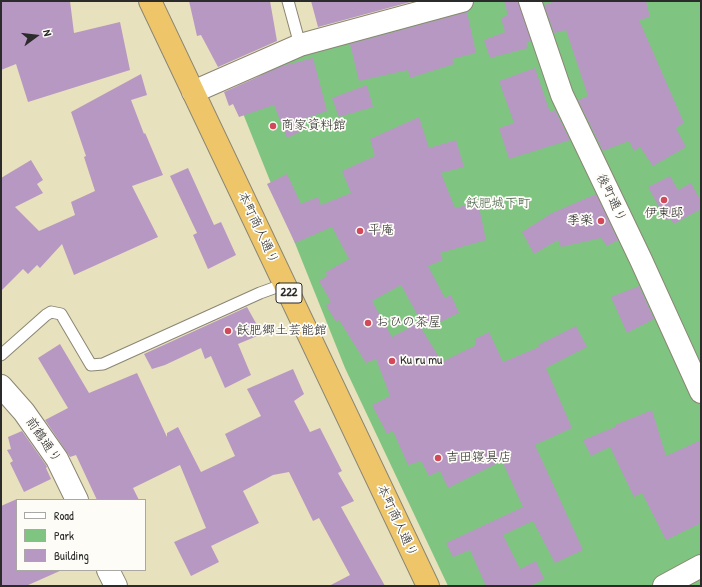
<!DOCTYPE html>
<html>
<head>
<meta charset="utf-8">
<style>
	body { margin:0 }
	#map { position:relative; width:702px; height:587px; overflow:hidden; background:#e8e1bd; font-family:"Patrick Hand",sans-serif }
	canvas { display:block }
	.frame { position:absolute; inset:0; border:2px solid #2b2b2b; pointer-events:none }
	.legend { position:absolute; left:16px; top:499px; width:130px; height:72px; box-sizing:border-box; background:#fdfcf7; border:1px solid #a9a8a5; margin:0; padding:5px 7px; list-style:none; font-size:12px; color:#2b2b2b }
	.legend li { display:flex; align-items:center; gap:8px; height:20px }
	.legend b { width:20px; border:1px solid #a9a8a5 }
	.north { position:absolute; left:16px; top:16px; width:40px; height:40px; -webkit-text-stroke:3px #fdfcf7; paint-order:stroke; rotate:75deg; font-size:11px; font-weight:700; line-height:16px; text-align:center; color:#2b2b2b }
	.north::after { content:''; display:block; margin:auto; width:14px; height:18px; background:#2b2b2b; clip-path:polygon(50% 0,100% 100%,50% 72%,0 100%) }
</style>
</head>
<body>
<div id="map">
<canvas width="702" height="587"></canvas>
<div class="frame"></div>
<ul class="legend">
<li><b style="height:5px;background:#fff"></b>Road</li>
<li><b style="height:11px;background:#7fc581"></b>Park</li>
<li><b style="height:11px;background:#b798c2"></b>Building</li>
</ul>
<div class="north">N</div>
</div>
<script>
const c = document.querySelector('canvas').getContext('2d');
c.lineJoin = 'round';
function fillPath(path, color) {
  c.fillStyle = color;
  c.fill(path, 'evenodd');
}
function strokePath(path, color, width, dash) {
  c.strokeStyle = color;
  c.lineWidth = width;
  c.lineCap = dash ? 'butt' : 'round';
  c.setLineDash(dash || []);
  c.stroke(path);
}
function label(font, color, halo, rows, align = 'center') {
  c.font = font + ' "Patrick Hand","Klee One",sans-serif';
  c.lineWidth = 3.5;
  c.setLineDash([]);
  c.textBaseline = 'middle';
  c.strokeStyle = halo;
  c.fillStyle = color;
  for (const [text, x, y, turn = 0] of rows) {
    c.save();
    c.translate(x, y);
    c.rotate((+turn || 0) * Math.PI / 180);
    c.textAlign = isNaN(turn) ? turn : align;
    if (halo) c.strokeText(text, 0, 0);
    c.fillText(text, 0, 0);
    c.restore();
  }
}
fillPath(new Path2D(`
	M455,1H701V586H448L345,368L234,91L323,39Z`), '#7fc581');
fillPath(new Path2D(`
	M1,1H70L74,33L120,22L130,70L28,102L16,64L1,70Z
	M189,1H270L277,41L218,67L201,35L197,36Z
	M311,1H414L318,27Z
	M504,1H518L531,41L526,43L528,48L490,58L484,40L505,32L501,18L508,15Z
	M556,1H646L650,17L639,20L684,123L676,128L686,147L653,166L640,147L634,151L629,141L603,151L578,100L588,96L566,30L554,33L544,5Z
	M467,12L476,53L452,59L454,64L410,78L408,70L359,81L350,44Z
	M313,58L327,111L298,121L302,131L287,138L274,105L239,117L233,104L229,106L224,92L282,66Z
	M535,68L550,112L555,110L570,140L509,159L499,128L514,123L499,81Z
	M141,74L147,95L131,100L144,134L145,133L146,135L163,175L132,186L158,237L74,275L62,244L40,268L37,265L28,274L23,269L1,291V178L31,160L43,180L37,184L43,193L15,207L39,231L75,215L71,202L95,191L84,157L86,156L71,112Z
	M367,85L373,107L339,117L332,98Z
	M419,117L429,148L456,140L464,167L441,173L455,208L478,202L486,240L440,253L443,260L428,266L445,298L451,295L459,313L425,329L401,285L372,301L392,337L418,323L442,362L476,345L475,339L489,332L503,362L539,347L538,345L576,326L587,347L546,368L572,428L535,445L583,550L555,563L533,521L503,535L520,569L536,561L544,579L530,586H486L470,550L453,557L446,543L523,507L502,461L448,488L440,471L429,476L421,461L408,465L393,431L387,434L372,405L390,396L376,359L366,363L339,320L336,322L326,305L331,302L319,281L327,276L326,272L349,259L332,227L295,243L267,184L287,174L301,204L318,197L321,205L351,193L342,171L375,156L370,139Z
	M188,168L214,225L221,222L236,255L208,269L193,235L197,233L170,176Z
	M670,176L678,190L691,183L701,201V209L674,224L670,219L666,220L648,187Z
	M596,194L618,240L607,246L601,238L561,247L558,240L534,254L522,232L552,213Z
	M639,286L654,319L627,333L611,297Z
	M247,307L262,334L238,344L251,375L225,388L211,356L205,359L201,348L165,365L152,369L144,354Z
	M60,344L89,393L137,373L167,437V433L178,427L201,472L235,456L225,434L261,416L247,389L293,369L304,394L294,401L310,432L320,428L342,471L338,473L354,501L341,507L385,586H329L350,575L319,518L313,521L289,472L273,475L243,491L259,523L211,546L219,562L191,576L174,542L206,528L180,465L133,488L139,500H97L76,455L70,457L45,420L68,408L38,358Z
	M652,410L666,456L701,440V523L666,540L642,493L634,497L610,447L591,456L583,440L615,427V425Z
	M22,431L46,465L47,467L46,468L51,479L24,492L10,463L13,461L7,450L11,449L8,437Z
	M17,499V570H62L26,586H1V506Z`), '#b798c2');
const service = new Path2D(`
	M288,1L300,45
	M1,355L46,315L51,312L61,314L91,365L103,364L260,293L285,284`);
const minor = new Path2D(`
	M530,1L562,95L641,260L701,392
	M193,92L300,45L462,1
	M1,386L24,412L57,459L77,500
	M108,570L116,586
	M664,586L701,566`);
const trunk = new Path2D(`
	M150,1L428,586`);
strokePath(service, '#8a8674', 13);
strokePath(minor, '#8a8674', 24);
strokePath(trunk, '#8a8674', 24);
strokePath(service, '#fff', 11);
strokePath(minor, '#fff', 22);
strokePath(trunk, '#eec569', 22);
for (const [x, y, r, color] of [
	[273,126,4,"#d1495b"],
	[664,200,4,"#d1495b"],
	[601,221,4,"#d1495b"],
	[360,231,4,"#d1495b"],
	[368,323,4,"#d1495b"],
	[228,331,4,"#d1495b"],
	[392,361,4,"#d1495b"],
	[438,458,4,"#d1495b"]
]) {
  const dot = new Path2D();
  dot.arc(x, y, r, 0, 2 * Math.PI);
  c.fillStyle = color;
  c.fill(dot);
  strokePath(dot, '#fdfcf7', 1.5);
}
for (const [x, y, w] of [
	[289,293,26]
]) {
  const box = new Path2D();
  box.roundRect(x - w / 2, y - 10, w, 20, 3);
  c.fillStyle = '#fdfcf7';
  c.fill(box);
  strokePath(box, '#2b2b2b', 1);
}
label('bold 12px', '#2b2b2b', null, [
	["222",289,293]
]);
label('13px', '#2b2b2b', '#fdfcf7', [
	["商家資料館",281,126],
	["伊東邸",664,214,"center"],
	["季楽",593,221,"right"],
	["平庵",368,231],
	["おひの茶屋",376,323],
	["飫肥郷土芸能館",236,331],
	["Ku ru mu",400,361],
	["吉田寝具店",446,458]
], 'left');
label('13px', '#2b2b2b', '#fdfcf7', [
	["後町通り",611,198,64],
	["本町商人通り",258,228,65],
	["前鶴通り",43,440,56],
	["本町商人通り",397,521,65]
]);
label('13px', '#486149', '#fdfcf7', [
	["飫肥城下町",498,204]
]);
</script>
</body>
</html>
